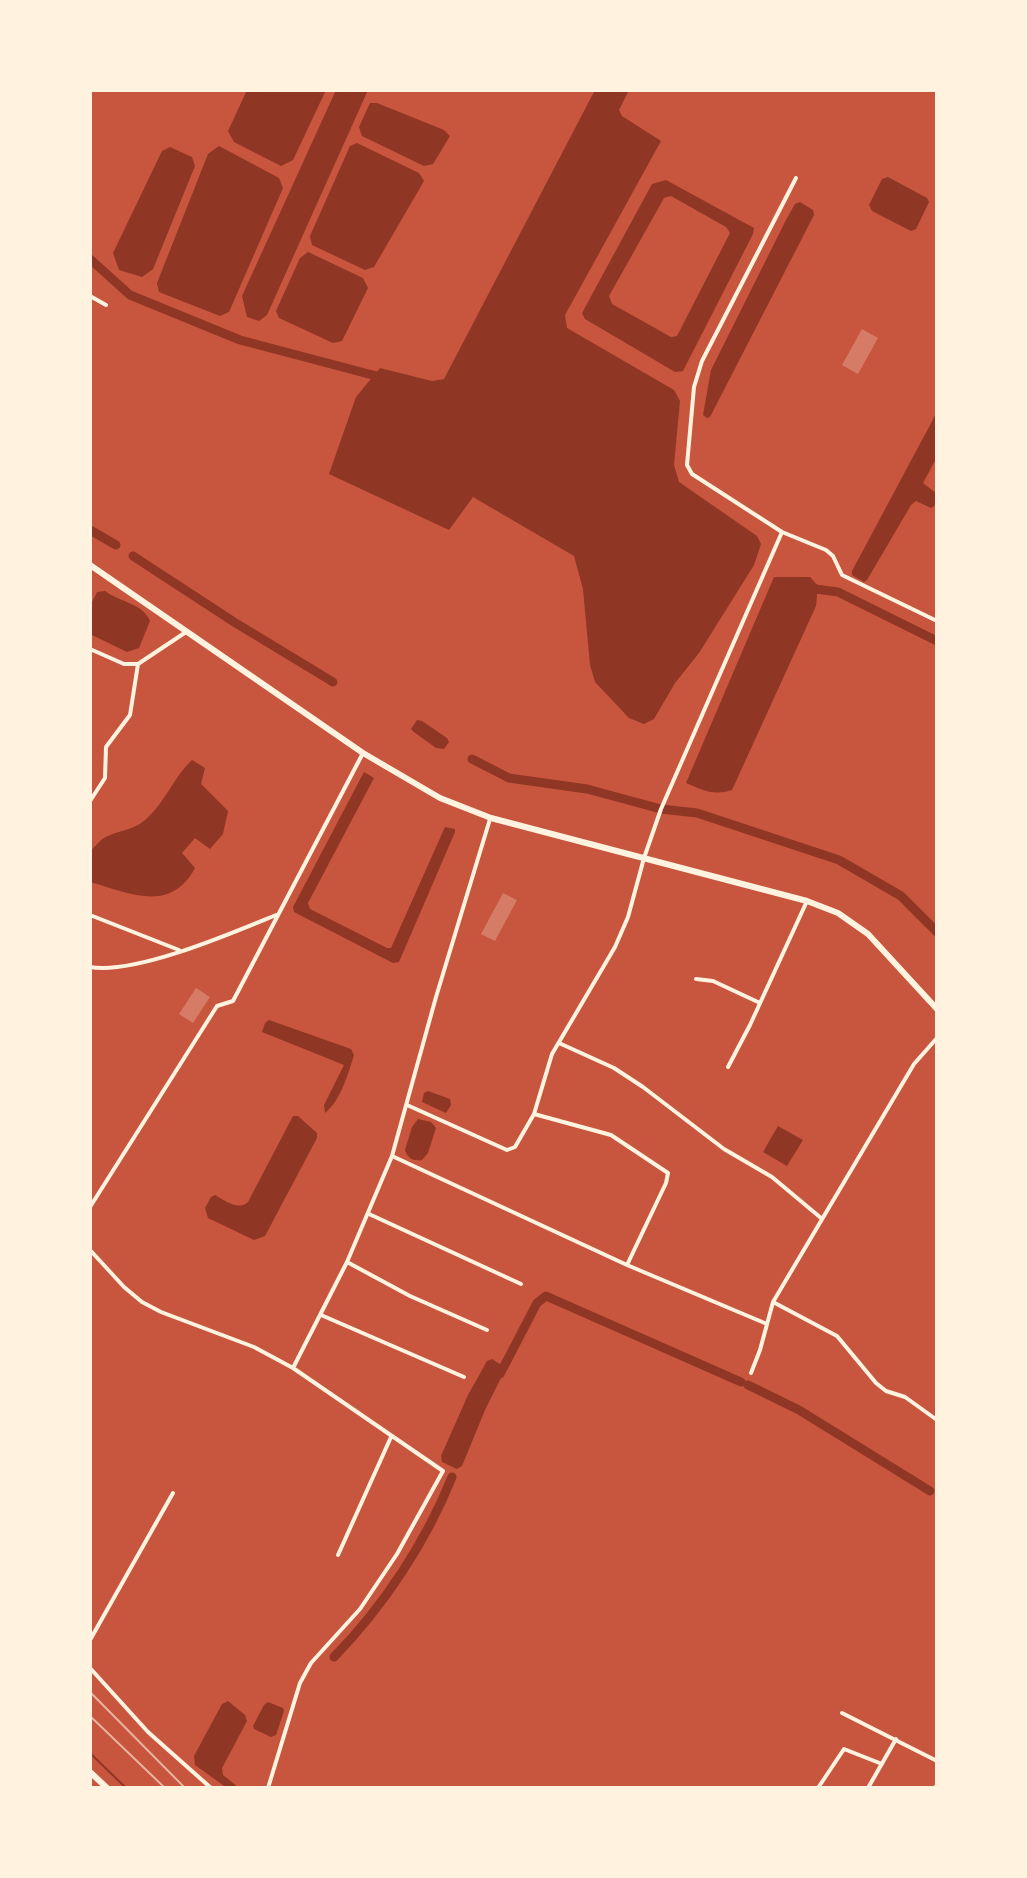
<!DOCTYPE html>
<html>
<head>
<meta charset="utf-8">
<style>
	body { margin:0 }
	#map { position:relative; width:1027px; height:1878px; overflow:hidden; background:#c8553d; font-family:Poppins,sans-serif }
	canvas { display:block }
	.frame { position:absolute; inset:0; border:92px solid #fff3e0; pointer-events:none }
</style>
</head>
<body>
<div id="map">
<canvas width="1027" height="1878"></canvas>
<div class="frame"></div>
</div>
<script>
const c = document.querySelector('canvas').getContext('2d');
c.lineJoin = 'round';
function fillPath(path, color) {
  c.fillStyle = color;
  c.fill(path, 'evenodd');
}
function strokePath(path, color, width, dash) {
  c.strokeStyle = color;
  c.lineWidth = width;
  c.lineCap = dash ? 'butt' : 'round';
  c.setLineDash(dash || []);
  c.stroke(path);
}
fillPath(new Path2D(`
	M247,90H326L293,160L281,166L234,142L228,131Z
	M336,90H368L267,315L259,321L247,317L242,296Z
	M595,90H629L619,110L622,116L661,141L565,315L567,328L674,390L680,401L674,465L679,482L757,536L761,544L754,565L699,653L675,683L654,719L644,724L629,718L595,682L590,665L583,589L574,556L473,497L449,530L329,474L356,397L380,368L432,381L444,379Z
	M370,103H377L444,130L450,136L433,164L424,166L362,136L359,127Z
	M357,143L419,173L424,181L374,267L365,270L312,245L310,236L350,146Z
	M219,146L279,178L283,188L229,312L220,316L159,292L157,283L208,154Z
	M170,147L192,157L195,166L153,269L142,277L119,270L113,253L162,151Z
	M888,177L927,198L929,202L916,229L911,231L872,211L869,205L882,179Z
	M666,180L754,228L753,234L683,371L675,372L585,319L582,313L652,184ZM671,196L726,227L730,233L677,336L671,337L612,304L609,296L664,198Z
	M800,202L813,210L814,215L710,417L707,418L703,415L711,370L786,220L795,204Z
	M308,252L363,278L368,288L342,341L333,343L279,318L276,311L300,258Z
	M937,412V457L923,483L937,494V504L931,508L916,501L911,505L867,580L864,582L852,575V571Z
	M774,577H810L818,586L816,606L732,790C714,796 702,790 686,783Z
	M105,591C119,602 143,603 150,621L139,648L127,652L90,634V606L97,592Z
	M417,720L422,721L447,738L449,742L444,749L436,748L414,732L411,729Z
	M192,760L205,768L201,784L228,811L223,834L210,849L195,838L182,853L195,868C170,914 130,893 90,882V851C95,847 99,841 104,838C117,830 131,832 145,820C165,803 173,778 192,760Z
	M364,772L374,778L308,903L310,909L387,948H391L445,827L455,829V832L399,962L393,963L294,912L293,907Z
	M269,1020L351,1049L354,1055C348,1074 341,1100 325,1113L324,1105L344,1065L262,1032L265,1023Z
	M428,1091L450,1099L451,1105L446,1113L422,1102L424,1093Z
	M293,1116H298L317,1133V1138L265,1236L254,1240L208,1218L205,1208L211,1197L215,1195C226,1201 238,1211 248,1202Z
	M418,1119L431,1122L436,1128L428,1153L422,1160C413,1161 408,1159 405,1150L412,1127Z
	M778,1126L803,1140L787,1166L763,1152Z
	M492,1359L506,1368L485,1410L462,1466L457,1469L442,1462L441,1456L468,1395L487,1361Z
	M228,1701L245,1715L247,1721L222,1768L223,1775L239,1788H227L195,1765L194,1756L222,1704Z
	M268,1702L283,1708L284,1711L276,1735L271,1737L254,1729L253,1726L264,1705Z`), '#8f3625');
strokePath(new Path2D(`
	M90,1753L126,1788`), '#8f3625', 2);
strokePath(new Path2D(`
	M90,259L130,295L240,340L384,378
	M90,530L116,545
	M133,556L234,622L333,682
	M808,588L838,592L937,641
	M472,759L509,778L587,789L661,809L697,813L839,860L901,896L937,932
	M500,1374L537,1303L546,1296L741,1382
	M748,1385L799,1410L930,1491
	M334,1657C383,1607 426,1542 452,1477`), '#8f3625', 9);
fillPath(new Path2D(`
	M862,329L878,338L858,374L842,365Z
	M503,893L517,900L495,941L481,934Z
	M196,988L210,997L193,1023L179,1014Z`), '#d67c66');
strokePath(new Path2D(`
	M796,178L702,361L694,387L687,465L692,474L782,532L826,550L833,556L842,575L937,621
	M90,296L106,305
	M90,649L124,664H138L186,632
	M90,801L105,778L106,747L130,715L138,664
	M90,915L179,950
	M90,967C135,975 232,933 276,915
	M696,979L713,981L760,1003
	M559,1043L614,1068L643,1087L724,1149L772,1177L821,1218
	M728,1067L750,1025L807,901
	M407,1105L507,1150L515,1147L534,1114L552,1054L615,947L628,917L644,858L661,809L782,532
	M534,1114L611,1135L668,1173L666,1183L627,1265
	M392,1156L627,1265L767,1324
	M90,1207L217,1006L233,1001L363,753
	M369,1214L521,1284
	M90,1250L124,1287L142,1302L161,1312L254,1347L293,1368L443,1471L397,1554L360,1609L311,1663L300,1683L268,1788
	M347,1262L410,1296L487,1330
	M773,1302L837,1336L876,1383L886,1391L905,1397L937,1420
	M321,1315L464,1377
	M293,1368L347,1262L392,1156L436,997L490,819
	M751,1373L760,1350L773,1302L914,1064L937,1038
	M338,1555L391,1437
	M90,1640L173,1493
	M90,1668L148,1732L211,1788
	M842,1713L937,1761
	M818,1788L844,1749L882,1764
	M868,1788L896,1739
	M935,1788L937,1785`), '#fff3e0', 4);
strokePath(new Path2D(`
	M90,565L363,753L440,798L491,818L807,901L838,913L868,934L937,1009`), '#fff3e0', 6);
strokePath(new Path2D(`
	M90,1772L107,1788`), '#fff3e0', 6);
strokePath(new Path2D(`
	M90,1692L185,1788
	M90,1716L165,1788`), '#e9b49f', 2);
</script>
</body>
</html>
